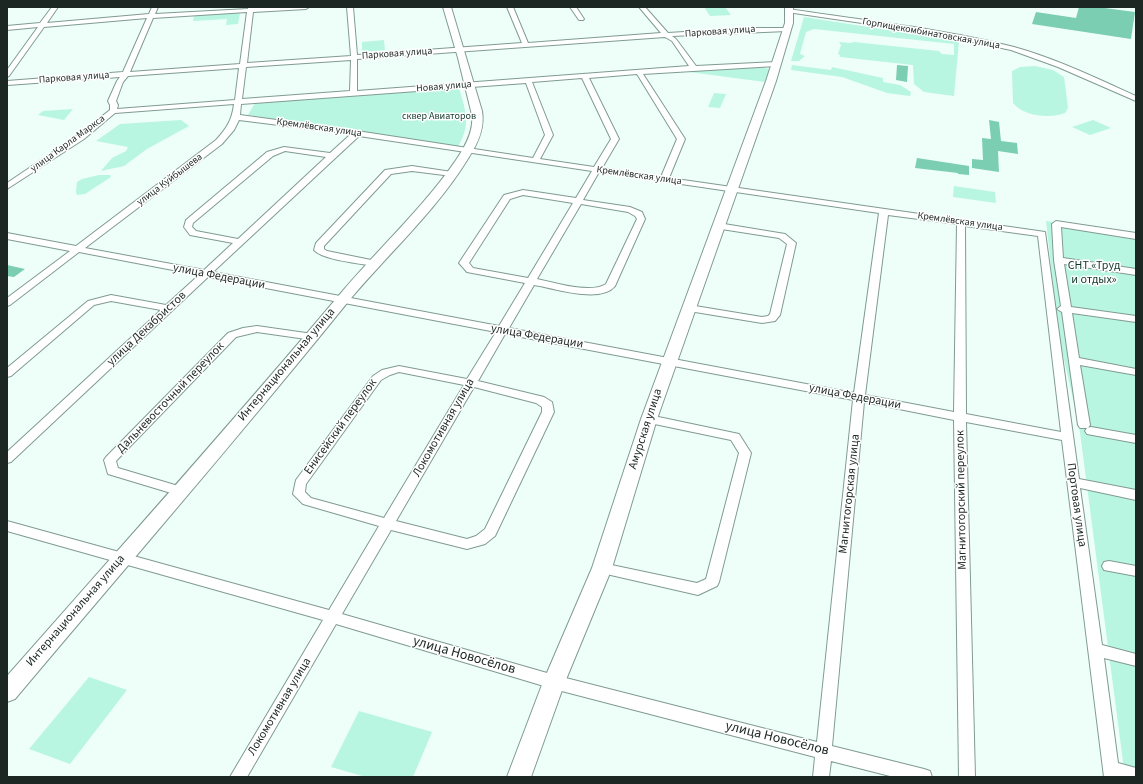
<!DOCTYPE html>
<html>
<head>
<meta charset="utf-8">
<style>
	body { margin:0 }
	#map { position:relative; width:1143px; height:784px; overflow:hidden; background:#edfff8; font-family:"Source Sans 3",sans-serif }
	canvas { display:block }
	.frame { position:absolute; inset:0; border:8px solid #1c2723; pointer-events:none }
</style>
</head>
<body>
<div id="map">
<canvas width="1143" height="784"></canvas>
<div class="frame"></div>
</div>
<script>
const c = document.querySelector('canvas').getContext('2d');
c.lineJoin = 'round';
function fillPath(path, color) {
  c.fillStyle = color;
  c.fill(path, 'evenodd');
}
function strokePath(path, color, width, dash) {
  c.strokeStyle = color;
  c.lineWidth = width;
  c.lineCap = dash ? 'butt' : 'round';
  c.setLineDash(dash || []);
  c.stroke(path);
}
function label(font, color, halo, rows, align = 'center') {
  c.font = font + ' "Source Sans 3",sans-serif';
  c.lineWidth = 3;
  c.setLineDash([]);
  c.textBaseline = 'middle';
  c.strokeStyle = halo;
  c.fillStyle = color;
  for (const [text, x, y, turn = 0] of rows) {
    c.save();
    c.translate(x, y);
    c.rotate((+turn || 0) * Math.PI / 180);
    c.textAlign = isNaN(turn) ? turn : align;
    if (halo) c.strokeText(text, 0, 0);
    c.fillText(text, 0, 0);
    c.restore();
  }
}
fillPath(new Path2D(`
	M704,7H725L731,15L710,16Z
	M240,13L238,24L226,25L227,19L193,21L194,16Z
	M804,17L959,41L954,96L924,92L914,84L913,65L840,57V55L838,54L841,45L839,42L850,43L854,42L939,51L942,54L954,55V44L814,29L806,32L800,54L805,56L799,61H791Z
	M384,40L385,50L362,52V42Z
	M792,65L831,70L832,67L883,78V82L900,85L911,92L910,96L887,93L842,77L791,70Z
	M756,66L770,69L765,82L689,72L686,70Z
	M1035,66L1053,70L1064,77L1068,108L1065,113C1050,119 1023,116 1013,103L1012,71L1020,67Z
	M459,88C466,112 471,124 458,147L248,115L255,103Z
	M714,93L726,94L720,108L708,107Z
	M73,109L64,120L38,115L43,111Z
	M181,120L189,126L147,149L124,166L101,171L112,158L126,151L128,147L96,141L120,124Z
	M1093,120L1111,128L1090,135L1072,127Z
	M99,175H110L111,177L85,194L77,195L76,192L77,182L82,179Z
	M954,186L995,192L996,203L953,197Z
	M1046,221L1136,234V777H1125L1079,425L1059,338Z
	M89,677L127,690L70,764L29,749Z
	M359,711L432,732L413,777H366L331,767Z`), '#b9f6e1');
fillPath(new Path2D(`
	M1079,7H1097L1135,12L1131,39L1032,24L1036,12L1076,18Z
	M897,65L908,66L907,82L896,80Z
	M989,120L999,122L1001,141L1017,143L1018,154L998,151L999,172L972,168V159L983,160L982,138L991,139Z
	M917,158L969,166V175L958,174V173L915,168Z
	M7,265L25,269L14,277L7,276Z`), '#7cceb3');
const street = new Path2D(`
	M52,7H58L47,23L149,14L152,7H158L155,14L248,9V7H254V8L309,7L306,9L253,12L247,63L351,56L347,7H353L357,55L522,43L507,7H513L528,43L661,33L639,7H645L668,33L748,28H789V30L787,31L672,36L676,39L696,66L776,62L779,64L776,66L643,74L685,139L669,178L1045,232L1079,479L1136,490V500L1080,488L1102,645L1136,654V666L1104,658L1118,763L1136,768V777H1104L1062,440L966,422L975,777H959L954,420L864,402L832,746L924,769L930,771L932,777H894L831,761L829,777H813L815,757L554,689L336,624L247,777H230L323,620L7,531V521L329,610L379,526L303,504L293,494L296,480L373,376L382,370L399,366L467,379L496,332L208,277L11,462L7,463V452L161,310L111,301L94,305L11,376L7,377V368L88,301L111,295L166,305L199,275L79,252L10,305L7,306V298L70,251L7,239V233L76,246L216,140C227,128 232,120 234,104L115,113L84,139L7,189V183L78,135L110,110V105L108,101L117,81L120,77L7,85V81L123,72L147,18L44,27L9,76L7,77V70L38,27L7,30V26L40,23ZM247,12L240,64L130,72L153,18ZM665,37L672,41L689,66L357,91V59ZM351,60L350,91L242,99L246,67ZM239,68L235,100L117,109L118,105L116,101L123,82L128,76ZM637,74L677,139L661,177L602,168L619,139L589,78ZM582,78L611,139L594,167L540,159L553,135L532,82ZM526,83L545,135L533,158L357,131L240,115L241,104ZM239,120L351,134L330,153L284,147L267,152L186,220L184,227L190,235L233,243L204,270L85,248L222,144L234,130ZM359,136L592,171L576,198L523,190L504,195L459,263L467,272L525,283L499,326L213,272ZM285,151L326,157L238,239L196,231L192,227L193,223L273,156ZM599,172L879,213L854,393L509,328L534,285C554,288 600,304 615,286L645,219L642,212L630,207L583,200ZM523,195L573,203L528,278L473,268L469,263L510,199ZM581,204L628,212L635,216L637,219L606,284C590,294 556,283 537,279ZM888,215L957,224L954,412L865,395ZM965,226L1038,236L1061,432L966,414ZM505,334L853,400L817,742L554,675L342,614L391,530L467,549L485,544L495,536L554,412L552,402L544,397L478,381ZM399,372L464,385L384,518L311,498L305,492L306,484L381,380L390,375ZM474,387L536,403L542,407V412L485,529L476,536L467,539L396,521Z
	M570,7H576L584,19L583,20H579Z
	M789,9C864,21 941,28 1014,47C1057,59 1096,78 1136,96V101L1058,67L1011,50L930,33L787,12L786,11Z
	M412,166L452,172L456,174L452,176L412,171L391,174L324,246V249L327,251L376,261L378,263L376,265L373,266C359,263 323,260 314,250L316,243L385,170Z
	M1056,221L1136,233V239L1061,227L1063,258L1136,269V275L1064,264L1071,307L1136,316V322L1072,313L1079,358L1136,369V375L1080,365L1090,425L1088,428H1080L1078,425L1062,312L1057,309L1061,306L1054,260L1052,224Z
	M718,223L785,234L796,243L780,315L775,321L762,323L689,311L684,308L689,305L762,317L768,316L770,314L787,244L779,238L715,228L714,226L715,224Z
	M257,326L313,334L318,337L313,340L257,332L236,337L116,461L118,468L185,488L187,491L185,494L181,496L108,474L104,460L106,457L228,333L243,328Z
	M649,415L739,434L751,453L719,582L717,586L698,595L602,573L597,572L595,568L597,564L602,563L697,583L706,579L739,453L731,440L645,422L643,419L645,416Z
	M1091,427L1136,435V443L1087,434L1085,431L1087,428Z
	M1109,561L1136,566V576L1104,570L1102,566L1104,562Z`);
const secondary = new Path2D(`
	M443,7H451L482,111C485,128 478,143 469,157C438,209 386,256 347,303C239,437 126,567 15,699L7,702V676C119,549 232,423 341,293C379,248 423,208 456,160C465,147 474,131 472,115L458,58Z
	M785,7H793V23L776,81L657,419L612,568L565,682L531,777H507L543,682L592,568L641,419L766,81L785,23Z`);
strokePath(street, '#809b91', 2);
strokePath(secondary, '#809b91', 2);
fillPath(street, '#fff');
fillPath(secondary, '#fff');
label('10px', '#1c2723', '#fff', [
	["Парковая улица",720,32,-4],
	["Горпищекомбинатовская улица",931,34,10],
	["Парковая улица",397,54,-4],
	["Парковая улица",74,78,-4],
	["Новая улица",444,87,-5],
	["Кремлёвская улица",319,128,8],
	["улица Карла Маркса",68,144,-36],
	["Кремлёвская улица",639,176,8],
	["улица Куйбышева",170,180,-37],
	["Кремлёвская улица",960,222,8]
]);
label('10px', '#11372c', '#fff', [
	["сквер Авиаторов",439,117]
]);
label('12px', '#11372c', '#fff', [
	["СНТ «Труд",1094,266],
	["и отдых»",1094,280]
]);
label('12px', '#1c2723', '#fff', [
	["улица Федерации",219,277,11],
	["улица Декабристов",147,329,-43],
	["улица Федерации",537,337,10],
	["Интернациональная улица",287,365,-50],
	["улица Федерации",855,397,11],
	["Дальневосточный переулок",171,398,-46],
	["Енисейский переулок",341,427,-54],
	["Локомотивная улица",444,428,-60],
	["Амурская улица",646,429,-72],
	["Магнитогорская улица",850,494,-84],
	["Магнитогорский переулок",962,500,-91],
	["Портовая улица",1076,505,82],
	["Интернациональная улица",76,611,-49],
	["Локомотивная улица",280,707,-59]
]);
label('14px', '#1c2723', '#fff', [
	["улица Новосёлов",464,656,16],
	["улица Новосёлов",777,739,14]
]);
</script>
</body>
</html>
